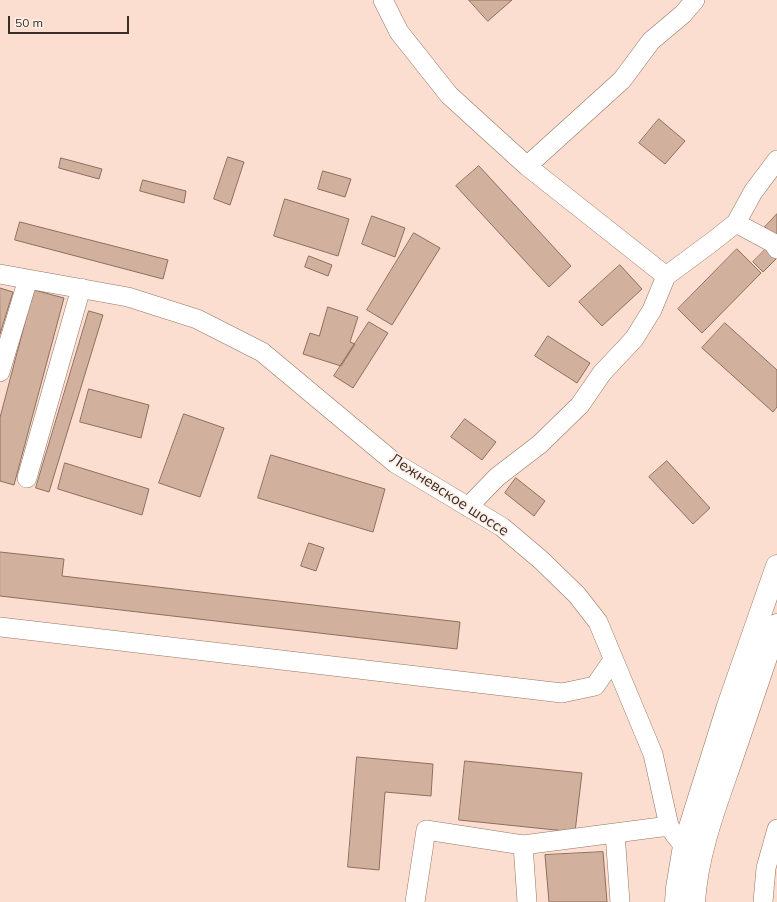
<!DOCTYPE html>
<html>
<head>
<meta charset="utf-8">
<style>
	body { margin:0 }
	#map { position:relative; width:777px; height:902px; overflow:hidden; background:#fbdecf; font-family:Mulish,sans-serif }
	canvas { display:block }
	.scale { position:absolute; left:8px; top:16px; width:121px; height:18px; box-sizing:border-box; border:2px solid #3a2d25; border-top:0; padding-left:5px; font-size:12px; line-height:14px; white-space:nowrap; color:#3a2d25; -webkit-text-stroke:3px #fdefe7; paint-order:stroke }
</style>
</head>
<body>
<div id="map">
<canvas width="777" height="902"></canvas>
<div class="scale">50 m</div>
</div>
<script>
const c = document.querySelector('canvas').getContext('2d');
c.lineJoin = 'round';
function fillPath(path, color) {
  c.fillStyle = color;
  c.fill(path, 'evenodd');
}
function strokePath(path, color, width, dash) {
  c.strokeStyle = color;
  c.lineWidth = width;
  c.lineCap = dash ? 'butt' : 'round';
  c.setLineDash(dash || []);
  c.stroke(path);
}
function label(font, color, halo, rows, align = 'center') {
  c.font = font + ' Mulish,sans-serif';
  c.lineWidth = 3.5;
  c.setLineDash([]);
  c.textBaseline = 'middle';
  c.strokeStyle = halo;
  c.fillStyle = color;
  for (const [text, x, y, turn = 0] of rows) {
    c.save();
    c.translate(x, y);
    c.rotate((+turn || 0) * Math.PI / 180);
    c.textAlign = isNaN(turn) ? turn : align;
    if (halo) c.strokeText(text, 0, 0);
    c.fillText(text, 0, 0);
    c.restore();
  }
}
const building = new Path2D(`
	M469,0H512L488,21Z
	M659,119L685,141L665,164L639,143Z
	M228,157L244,162L230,205L214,199Z
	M61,158L102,169L99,179L59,168Z
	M479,166L571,266L549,287L456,186Z
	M323,171L351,179L345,197L318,189Z
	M143,180L186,191L184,203L140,191Z
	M285,199L349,219L338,256L274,236Z
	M777,214V238L765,227Z
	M372,216L405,228L395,257L362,244Z
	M20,222L168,260L163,279L15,240Z
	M414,233L440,248L392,325L367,310Z
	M737,249L761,273L702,333L678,309Z
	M766,249L776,259L763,272L753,262Z
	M309,256L332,265L328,276L305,267Z
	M620,265L642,289L602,326L579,302Z
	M0,288L13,292L0,334Z
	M34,290L64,298L14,485L0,481V418Z
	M328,307L358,317L350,342L355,344L341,366L303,354L310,333L319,336Z
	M89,311L103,315L49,492L36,488Z
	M369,322L388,333L353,388L334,376Z
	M725,323L777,370V407L773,412L702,348Z
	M548,336L590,363L577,383L535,356Z
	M89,389L149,405L141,438L80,422Z
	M184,414L224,428L200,497L159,483Z
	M465,419L496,442L482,460L451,437Z
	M271,455L385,489L373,532L258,498Z
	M667,461L710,508L693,524L649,477Z
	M65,463L149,489L142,515L58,489Z
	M516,478L545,501L534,516L505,493Z
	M309,543L324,548L316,571L301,566Z
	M0,552L64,559L62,576L460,622L457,649L0,596Z
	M357,757L433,764L431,796L385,792L379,870L348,867Z
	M465,761L582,773L575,832L459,820Z
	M603,852L607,902H549L545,855Z`);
fillPath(building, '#d2b09e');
strokePath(building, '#8e6e5d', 1);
const minor = new Path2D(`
	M383,0L399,32L449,95L527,166L666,276L712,242L736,223L773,243L777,249
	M527,166L622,80L651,41L683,14L695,0
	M736,223L753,192L777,160
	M0,274L128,297L197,319L262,352L395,463L502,527L541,560L577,595L598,622L653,754L669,826L675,835L684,846L696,849
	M0,372L28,279
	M27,478L81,288
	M468,507L497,477L540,444L580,405L602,373L634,339L652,310L666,276
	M0,627L562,693L595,686L613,660
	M615,833L620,902
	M523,845L527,902
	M415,902L426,830L523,845L669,826
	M763,902L766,868L777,829`);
const major = new Path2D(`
	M676,902L677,888L684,846L728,706L777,566
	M694,902C697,853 716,804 732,758C747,714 762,670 777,625`);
strokePath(minor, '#957564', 20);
strokePath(major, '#957564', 23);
strokePath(minor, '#fff', 19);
strokePath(major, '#fff', 22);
label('15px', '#3a2d25', '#fdefe7', [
	["Лежневское шоссе",449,495,33]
]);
</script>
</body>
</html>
